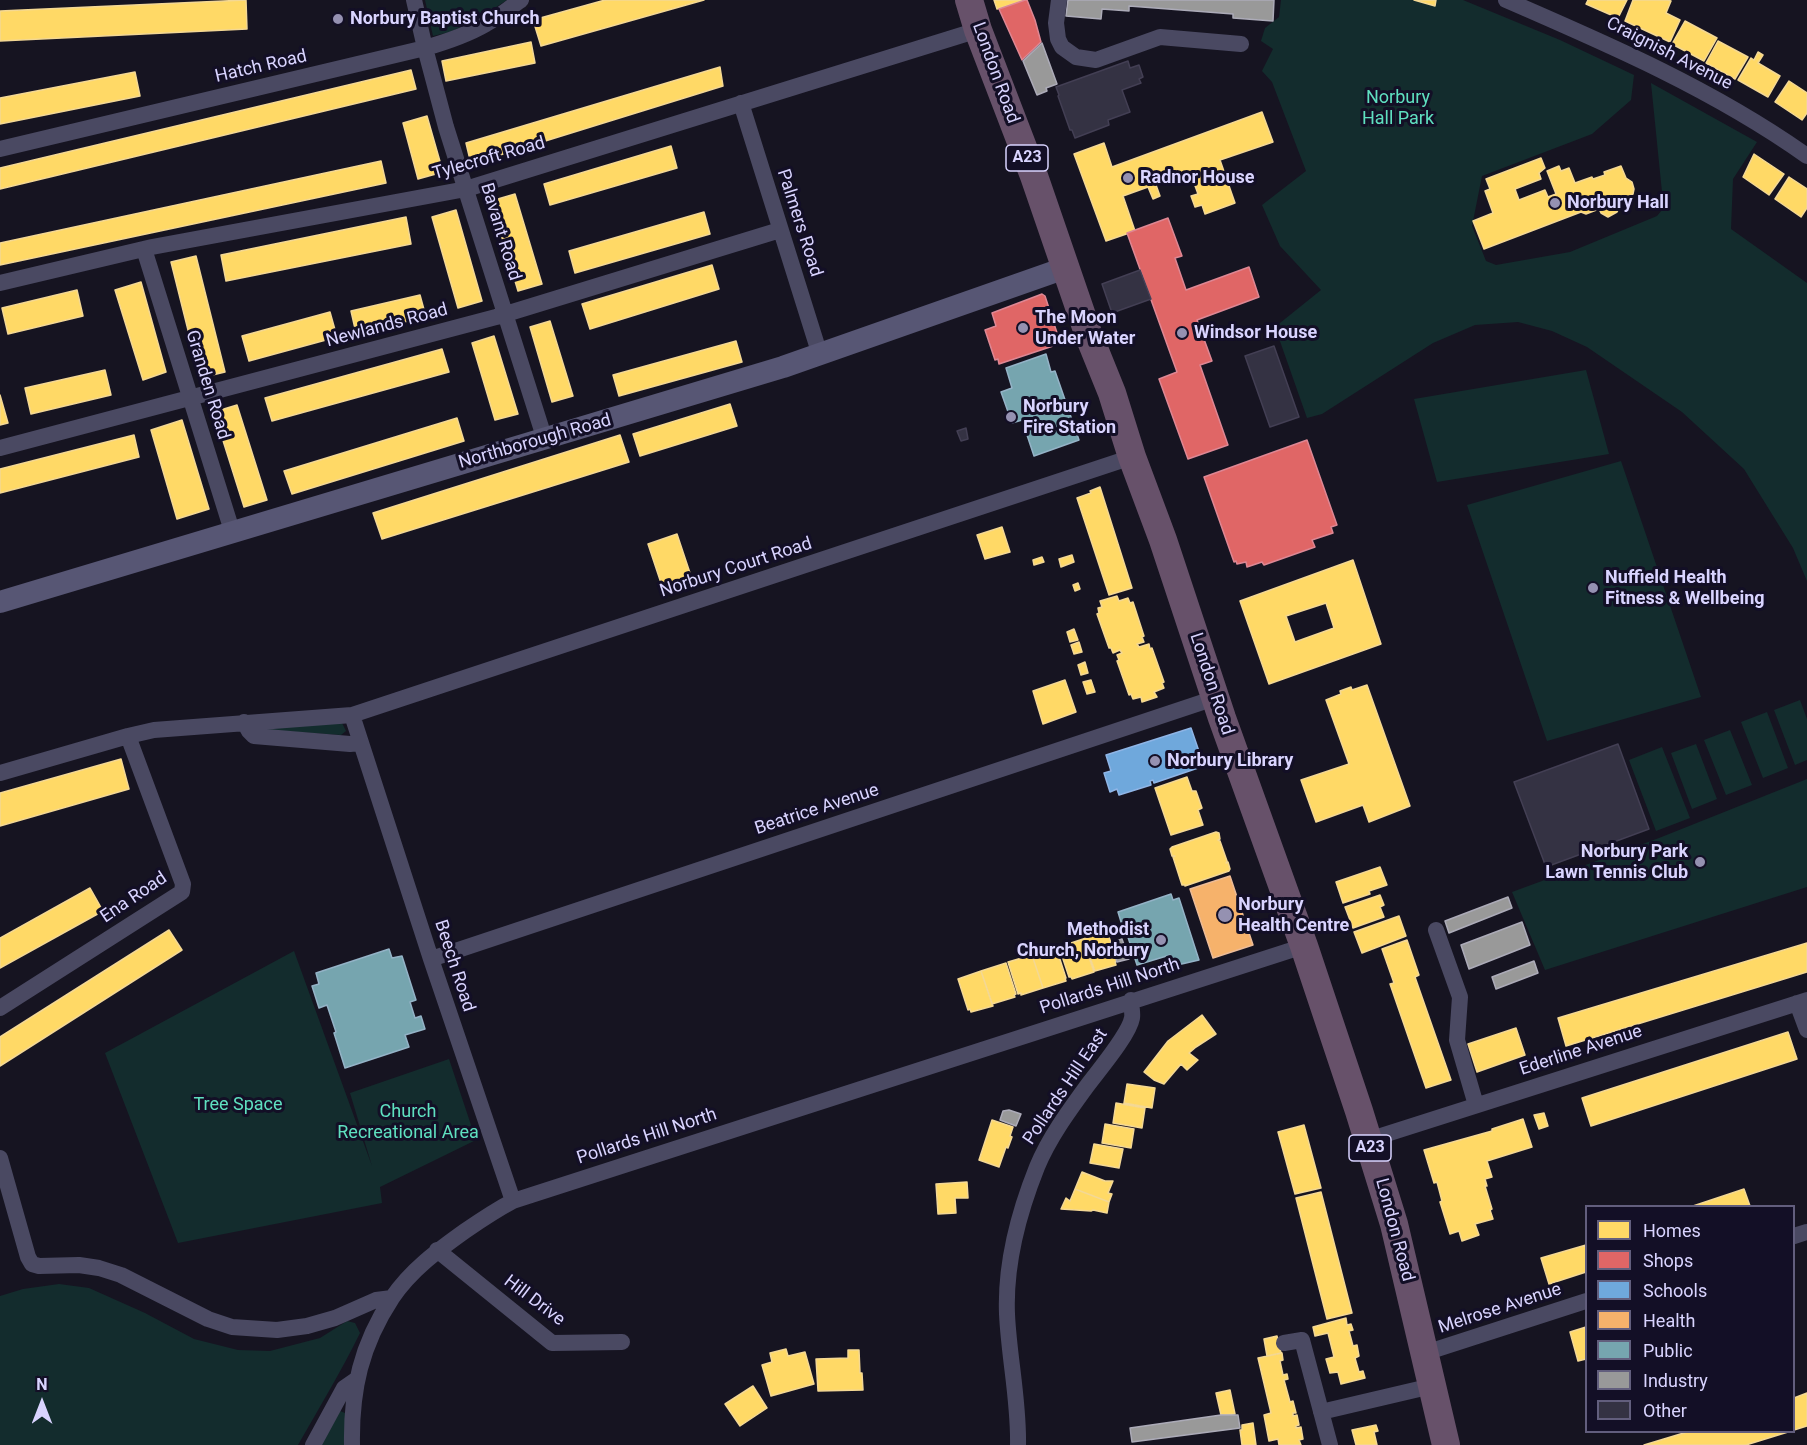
<!DOCTYPE html>
<html>
<head>
<meta charset="utf-8">
<style>
	body { margin:0 }
	#map { position:relative; width:1807px; height:1445px; overflow:hidden; background:#161421; font-family:Roboto,sans-serif }
	canvas { display:block }
	.legend { position:absolute; left:1585px; top:1205px; width:210px; height:228px; box-sizing:border-box; background:#130f26; border:2px solid #625e7d; margin:0; padding:8px 10px; list-style:none; font-size:18px; color:#d9d4ff }
	.legend li { display:flex; align-items:center; gap:12px; height:30px }
	.legend b { width:30px; border:2px solid #625e7d }
	.north { position:absolute; left:12px; top:1373px; width:60px; height:60px; -webkit-text-stroke:4px #130f26; paint-order:stroke; rotate:0deg; font-size:16px; font-weight:700; line-height:24px; text-align:center; color:#d9d4ff }
	.north::after { content:''; display:block; margin:auto; width:21px; height:27px; background:#d9d4ff; clip-path:polygon(50% 0,100% 100%,50% 72%,0 100%) }
</style>
</head>
<body>
<div id="map">
<canvas width="1807" height="1445"></canvas>
<ul class="legend">
<li><b style="height:16px;background:#ffd966"></b>Homes</li>
<li><b style="height:16px;background:#e06666"></b>Shops</li>
<li><b style="height:16px;background:#6fa8dc"></b>Schools</li>
<li><b style="height:16px;background:#f6b26b"></b>Health</li>
<li><b style="height:16px;background:#76a5af"></b>Public</li>
<li><b style="height:16px;background:#999"></b>Industry</li>
<li><b style="height:16px;background:#343243"></b>Other</li>
</ul>
<div class="north">N</div>
</div>
<script>
const c = document.querySelector('canvas').getContext('2d');
c.lineJoin = 'round';
function fillPath(path, color) {
  c.fillStyle = color;
  c.fill(path, 'evenodd');
}
function strokePath(path, color, width, dash) {
  c.strokeStyle = color;
  c.lineWidth = width;
  c.lineCap = dash ? 'butt' : 'round';
  c.setLineDash(dash || []);
  c.stroke(path);
}
function label(font, color, halo, rows, align = 'center') {
  c.font = font + ' Roboto,sans-serif';
  c.lineWidth = 6;
  c.setLineDash([]);
  c.textBaseline = 'middle';
  c.strokeStyle = halo;
  c.fillStyle = color;
  for (const [text, x, y, turn = 0] of rows) {
    c.save();
    c.translate(x, y);
    c.rotate((+turn || 0) * Math.PI / 180);
    c.textAlign = isNaN(turn) ? turn : align;
    if (halo) c.strokeText(text, 0, 0);
    c.fillText(text, 0, 0);
    c.restore();
  }
}
fillPath(new Path2D(`
	M425,0H507L481,17L450,32L433,36Z
	M1281,0H1463L1560,40L1634,75L1631,100L1592,134L1482,176L1472,226L1486,261L1496,265L1570,252L1657,216L1662,210L1663,202L1651,83L1757,142L1733,179L1731,229L1807,283V581L1793,548L1744,469L1682,412L1587,347L1552,331L1518,322L1475,325L1433,343L1322,414L1307,418L1275,327L1321,290L1280,246L1262,205L1306,171L1272,82L1262,71L1273,49L1261,41L1265,28L1279,17Z
	M1586,370L1609,454L1437,482L1414,399Z
	M1621,461L1701,697L1547,741L1467,505Z
	M1800,700L1807,719V760L1795,765L1774,710Z
	M1767,712L1788,768L1763,778L1741,722Z
	M342,723L346,731L341,735L267,730L265,728Z
	M1730,730L1752,785L1726,795L1704,740Z
	M1696,744L1717,799L1692,809L1671,753Z
	M1662,747L1690,818L1656,831L1629,760Z
	M1807,779V887L1545,970L1512,892L1659,838Z
	M294,951L372,1166L350,1093L449,1059L476,1140L380,1187L382,1203L178,1243L105,1053Z
	M59,1284L89,1288L145,1313L194,1339L238,1350L270,1351L320,1338L347,1321L355,1323L360,1333C341,1372 319,1408 298,1445H0V1296L23,1289Z
	M340,1411L345,1413V1445H321Z`), '#132c2d');
const homes = new Path2D(`
	M246,0L247,29L0,41V11Z
	M605,0H704L541,46L533,20Z
	M994,0H1025L997,9Z
	M1414,0H1436L1435,6Z
	M1588,0H1627L1618,18L1586,4Z
	M1633,0H1668L1671,1L1666,13L1680,20L1670,42L1625,21Z
	M1685,21L1717,38L1704,61L1672,44Z
	M1718,41L1748,57L1735,79L1706,63Z
	M531,42L535,63L446,81L442,61Z
	M1758,52L1763,55L1758,63L1780,76L1768,97L1738,80L1751,58L1754,60Z
	M720,67L723,86L471,164L466,143Z
	M411,70L416,89L0,189V168Z
	M135,72L140,96L0,124V98Z
	M1789,81L1807,93V113L1802,120L1775,102Z
	M1262,112L1273,142L1220,160L1235,203L1205,214L1202,205L1195,207L1191,196L1198,194L1190,172L1156,185L1160,196L1153,199L1148,187L1123,196L1135,231L1106,241L1074,154L1104,143L1112,167Z
	M427,116L443,172L418,179L403,123Z
	M671,146L677,168L550,205L544,184Z
	M1754,154L1784,174L1769,195L1743,177Z
	M1541,158L1545,168L1539,173L1541,179L1515,189L1519,200L1545,190L1548,197L1556,194L1547,171L1559,166L1561,171L1569,168L1575,183L1592,177L1593,179L1605,175L1604,172L1621,166L1626,178L1632,182L1634,189L1633,194L1619,201L1621,205L1617,212L1608,217L1601,213L1599,209L1586,214L1581,212L1484,249L1473,221L1493,213L1485,191L1490,189L1486,179Z
	M381,161L386,183L0,265V243Z
	M1789,177L1807,189V208L1801,217L1775,199Z
	M515,194L542,284L518,291L491,201Z
	M456,210L482,301L458,308L432,217Z
	M704,212L710,234L575,273L569,251Z
	M406,217L411,244L226,281L221,255Z
	M196,256L225,372L200,378L171,262Z
	M712,265L719,289L590,329L582,304Z
	M141,282L166,372L143,380L115,290Z
	M77,290L83,316L8,334L2,308Z
	M420,295L426,317L356,333L351,311Z
	M330,312L337,337L249,361L242,336Z
	M550,321L573,396L552,402L530,327Z
	M494,336L518,414L495,420L472,343Z
	M736,341L742,362L619,396L613,375Z
	M442,349L449,372L272,421L265,398Z
	M105,370L111,395L31,414L25,388Z
	M0,395L8,423L0,425Z
	M730,404L737,426L640,456L633,434Z
	M237,405L267,500L244,507L214,412Z
	M457,418L464,441L292,494L284,471Z
	M182,420L209,509L177,519L151,430Z
	M134,435L139,457L0,493V469Z
	M620,435L629,462L382,539L373,513Z
	M1100,487L1132,588L1109,595L1077,498L1091,493L1090,491Z
	M1002,527L1010,552L985,559L977,535Z
	M677,534L692,579L663,589L648,544Z
	M1072,555L1074,562L1061,567L1059,559Z
	M1042,557L1044,562L1034,565L1033,560Z
	M1353,560L1381,644L1269,684L1240,601ZM1326,603L1334,628L1295,642L1286,616Z
	M1078,583L1080,589L1075,591L1073,585Z
	M1117,596L1119,601L1128,598L1130,603L1133,602L1144,636L1142,637L1144,642L1137,644L1139,647L1149,644L1150,649L1152,648L1164,682L1162,683L1164,688L1154,692L1157,697L1142,702L1141,697L1133,699L1131,694L1129,695L1117,661L1119,660L1117,655L1122,653L1120,650L1113,653L1111,648H1109L1097,614L1099,613L1098,608L1102,607L1100,601Z
	M1074,629L1078,640L1070,642L1067,632Z
	M1079,642L1082,652L1074,654L1071,645Z
	M1085,662L1088,673L1081,675L1078,665Z
	M1065,680L1076,712L1043,724L1033,691Z
	M1091,680L1095,692L1087,694L1083,682Z
	M1367,685L1410,806L1369,822L1363,805L1316,822L1301,780L1349,764L1326,700L1341,694L1340,691L1351,687L1352,690Z
	M121,759L129,789L0,826V793Z
	M1187,777L1192,791H1196L1202,808L1198,810L1203,825L1171,835L1155,788Z
	M1216,832L1219,833L1220,839L1218,840L1220,841L1227,861L1226,863L1228,862L1230,869L1229,871L1185,886V885H1182L1173,857L1175,856H1172L1170,849L1172,847Z
	M1380,867L1387,885L1369,891L1370,894L1343,903L1336,882Z
	M90,888L103,911L0,968V938Z
	M1380,895L1384,905L1380,907L1384,917L1353,928L1345,907Z
	M1399,916L1406,936L1362,953L1354,932Z
	M169,930L182,950L0,1066V1037Z
	M1107,931L1117,961L1115,962L1116,965L1095,971L1083,939Z
	M1083,939L1094,972L1072,979L1071,977H1069L1059,947Z
	M1407,940L1419,975L1415,977L1451,1080L1426,1088L1390,984L1394,983L1382,949Z
	M1807,943V972L1566,1046L1558,1018Z
	M1056,947L1066,978H1065L1066,981L1043,988L1032,955Z
	M1032,955L1043,988L1021,995V993L1018,994L1008,962Z
	M1006,963L1016,994L1014,995L1015,997L992,1004L981,971Z
	M981,971L993,1006L971,1012L970,1009L968,1010L958,979Z
	M1202,1015L1216,1034L1196,1047L1189,1053L1198,1060L1187,1070L1181,1064L1164,1084L1154,1080L1144,1072L1168,1041Z
	M1516,1028L1525,1055L1477,1072L1468,1044Z
	M1788,1032L1797,1059L1591,1126L1582,1098Z
	M1127,1084L1155,1088L1152,1108L1124,1103Z
	M1116,1103L1145,1108L1142,1128L1113,1123Z
	M1544,1113L1548,1126L1539,1129L1534,1115Z
	M1523,1119L1532,1147L1487,1161L1492,1177L1485,1179L1487,1186H1485L1492,1209L1490,1210L1493,1219L1475,1224L1479,1235L1462,1241L1459,1231L1450,1234L1440,1202L1442,1201L1437,1182L1434,1183L1424,1150L1492,1131V1129Z
	M992,1120L1013,1127L1010,1136L1012,1137L1008,1148L1006,1147L999,1167L979,1160Z
	M1105,1124L1134,1129L1131,1148L1102,1143Z
	M1304,1125L1321,1188L1295,1194L1278,1132Z
	M1094,1144L1123,1149L1119,1168L1090,1163Z
	M1082,1172L1105,1181H1113L1108,1193L1112,1194L1109,1202L1075,1189Z
	M967,1182L968,1198H955L956,1213L938,1214L936,1184Z
	M1075,1189L1109,1202L1107,1213L1093,1210L1091,1211L1061,1209L1066,1198L1070,1201Z
	M1744,1189L1750,1206H1693Z
	M1321,1192L1352,1313L1327,1319L1296,1198Z
	M1586,1245V1272L1549,1284L1541,1258Z
	M1346,1318L1347,1325L1351,1324L1353,1330L1349,1331L1353,1346L1357,1345L1359,1356L1355,1358L1359,1372L1363,1371L1365,1378L1341,1384L1338,1372L1330,1373L1326,1359L1334,1357L1328,1333L1315,1336L1313,1327Z
	M1586,1327V1359L1578,1361L1570,1332Z
	M1277,1336L1281,1353L1267,1356L1264,1339Z
	M786,1349L788,1356L805,1352L814,1384L771,1396L762,1365L772,1362L770,1353Z
	M848,1350H859L860,1373H862L863,1390L818,1391L816,1359L848,1358Z
	M1282,1353L1283,1360L1280,1361L1283,1375L1287,1374L1288,1379L1284,1380L1290,1402L1293,1401L1296,1413H1293V1416L1297,1415L1299,1425L1296,1426V1428L1301,1427L1303,1439L1299,1440L1301,1445H1279L1278,1439L1269,1441L1264,1415L1271,1413L1258,1358Z
	M753,1386L767,1408L740,1426L725,1404Z
	M1230,1390L1235,1414L1221,1415L1216,1393Z
	M1807,1393V1426L1794,1430V1398Z
	M1253,1423L1256,1445H1242L1240,1430H1242V1425Z
	M1376,1425L1378,1431L1374,1432L1377,1445H1356L1352,1430Z
	M1687,1432H1788L1746,1445H1644Z`);
fillPath(homes, '#ffd966');
strokePath(homes, '#f4d894', 1.5);
const shops = new Path2D(`
	M1025,0H1027L1035,20L1041,42L1022,60L999,9Z
	M1168,218L1182,256L1175,258L1186,290L1249,267L1259,297L1197,320L1212,361L1200,365L1228,445L1188,459L1159,379L1177,372L1127,233Z
	M1042,294L1045,296L1059,339H1058L1059,344L999,364L998,359L995,360L985,330L996,326L992,313Z
	M1307,440L1337,525L1331,527L1333,533L1312,540L1315,547L1264,565L1262,562L1247,567L1246,562L1237,564L1236,561L1234,562L1204,477Z`);
fillPath(shops, '#e06666');
strokePath(shops, '#de8794', 1.5);
const schools = new Path2D(`
	M1191,728L1204,766L1154,783L1153,780L1150,781L1151,785L1119,795L1117,789L1110,792L1104,773L1111,771L1106,755Z`);
fillPath(schools, '#6fa8dc');
strokePath(schools, '#8fb5e6', 1.5);
const health = new Path2D(`
	M1230,876L1253,945L1213,958L1190,889Z`);
fillPath(health, '#f6b26b');
strokePath(health, '#edbc97', 1.5);
const public = new Path2D(`
	M1046,354L1051,372L1055,371L1079,440L1034,456L1022,420L1012,423L1001,392L1012,388L1006,368Z
	M1171,894L1173,900L1179,898L1199,960L1173,966L1170,955L1137,965L1124,925H1122L1118,912Z
	M389,949L392,958L402,956L416,1000L410,1002L415,1018L421,1016L425,1029L405,1035L409,1047L345,1068L334,1033L336,1032L327,1005L319,1008L312,986L319,984L316,973Z`);
fillPath(public, '#76a5af');
strokePath(public, '#94b3c7', 1.5);
const industry = new Path2D(`
	M1068,0H1274L1273,21L1233,18V14L1129,6V11L1102,9L1101,19L1066,16Z
	M1042,43L1057,84L1046,88L1047,91L1037,95L1023,61Z
	M1508,897L1512,908L1449,933L1445,921Z
	M1522,922L1530,945L1469,969L1461,945Z
	M1122,939L1129,959L1117,962L1111,943Z
	M1534,961L1538,973L1496,989L1492,977Z
	M1009,1110L1021,1114L1016,1126L1000,1120L1003,1111Z
	M1221,1415H1238L1240,1428L1132,1442L1130,1428Z`);
fillPath(industry, '#999');
strokePath(industry, '#acabb8', 1.5);
const building = new Path2D(`
	M1128,61L1130,68L1139,65L1143,77L1139,79L1141,83L1122,90L1130,112L1108,120L1109,125L1075,138L1072,130H1070L1058,96L1059,95L1056,87Z
	M1140,270L1151,299L1112,313L1102,284Z
	M1274,346L1299,417L1270,427L1245,356Z
	M966,428L968,439L961,441L957,431Z
	M1618,744L1649,829L1546,867L1514,782Z`);
fillPath(building, '#343243');
strokePath(building, '#433f54', 1.5);
strokePath(new Path2D(`
	M414,0L425,48L446,127L545,440
	M1059,0L1056,23L1058,39L1062,47L1076,57L1096,60L1160,37L1241,44
	M1506,0C1610,45 1714,90 1807,156
	M741,103L820,355
	M0,149L425,48C446,42 467,35 486,24C499,17 509,8 521,0
	M144,249L233,534
	M0,283L152,247L466,189L978,30
	M0,448L496,317L780,230
	M352,715L431,959L513,1201
	M244,722L249,731L254,736L350,744L360,743
	M0,773L128,736L154,730L352,715L1132,457
	M1436,930L1460,997L1457,1040L1476,1105
	M431,959L1215,698
	M1797,1003L1807,1030
	M0,1008L182,892L183,884L128,736
	M1368,1140L1807,1000
	M0,1158L28,1257L32,1264L39,1266L79,1265L99,1268L121,1275L208,1319L232,1327L277,1330L307,1326L335,1318L376,1300L392,1298C411,1270 437,1251 465,1231C481,1220 496,1210 513,1201L1304,946
	M1794,1236L1807,1232
	M437,1250L552,1343L622,1342
	M1284,1343L1302,1340L1330,1445
	M1425,1353L1586,1301
	M1321,1412L1432,1386
	M313,1445L344,1388L357,1379
	M352,1445C351,1390 361,1345 392,1298
	M1018,1445C1019,1401 1009,1358 1007,1314C1005,1265 1019,1212 1037,1167C1049,1138 1068,1112 1087,1086C1098,1071 1129,1035 1132,1018C1133,1013 1131,1006 1131,1000`), '#4a4962', 16);
strokePath(new Path2D(`
	M0,602L783,367L1065,268`), '#575674', 22);
strokePath(new Path2D(`
	M969,0L978,30L1034,176L1089,336L1112,393L1132,457L1163,540L1222,718L1304,946L1359,1111L1394,1224L1446,1445`), '#67516a', 28);
for (const [x, y, r, color] of [
	[338,19,6,"#9591b1"],
	[1128,178,6,"#9591b1"],
	[1555,203,6,"#9591b1"],
	[1023,328,6,"#9591b1"],
	[1182,333,6,"#9591b1"],
	[1011,417,6,"#9591b1"],
	[1593,588,6,"#9591b1"],
	[1155,761,6,"#9591b1"],
	[1700,862,6,"#9591b1"],
	[1225,915,8,"#9591b1"],
	[1161,940,6,"#9591b1"]
]) {
  const dot = new Path2D();
  dot.arc(x, y, r, 0, 2 * Math.PI);
  c.fillStyle = color;
  c.fill(dot);
  strokePath(dot, '#130f26', 2);
}
for (const [x, y, w] of [
	[1027,158,42],
	[1370,1148,42]
]) {
  const box = new Path2D();
  box.roundRect(x - w / 2, y - 13, w, 26, 4.5);
  c.fillStyle = '#130f26';
  c.fill(box);
  strokePath(box, '#d9d4ff', 1.5);
}
label('bold 16px', '#d9d4ff', null, [
	["A23",1027,158],
	["A23",1370,1148]
]);
label('bold 18px', '#d9d4ff', '#130f26', [
	["Norbury Baptist Church",350,19],
	["Radnor House",1140,178],
	["Norbury Hall",1567,203],
	["The Moon",1035,318],
	["Under Water",1035,339],
	["Windsor House",1194,333],
	["Norbury",1023,407],
	["Fire Station",1023,428],
	["Nuffield Health",1605,578],
	["Fitness & Wellbeing",1605,599],
	["Norbury Library",1167,761],
	["Norbury Park",1688,852,"right"],
	["Lawn Tennis Club",1688,873,"right"],
	["Norbury",1238,905],
	["Health Centre",1238,926],
	["Methodist",1149,930,"right"],
	["Church, Norbury",1149,951,"right"]
], 'left');
label('18px', '#d9d4ff', '#130f26', [
	["Craignish Avenue",1669,54,27],
	["Hatch Road",261,67,-13],
	["London Road",995,73,70],
	["Tylecroft Road",489,159,-16],
	["Palmers Road",799,223,72],
	["Bavant Road",500,232,73],
	["Newlands Road",387,326,-15],
	["Granden Road",207,385,73],
	["Northborough Road",535,442,-16],
	["Norbury Court Road",736,568,-18],
	["London Road",1211,684,72],
	["Beatrice Avenue",817,810,-18],
	["Ena Road",134,898,-34],
	["Beech Road",454,966,72],
	["Pollards Hill North",1110,987,-18],
	["Ederline Avenue",1581,1051,-18],
	["Pollards Hill East",1066,1087,-56],
	["Pollards Hill North",647,1137,-18],
	["London Road",1394,1230,75],
	["Hill Drive",534,1301,37],
	["Melrose Avenue",1500,1309,-18]
]);
label('18px', '#5fe0c0', '#130f26', [
	["Norbury",1398,98],
	["Hall Park",1398,119],
	["Tree Space",238,1105],
	["Church",408,1112],
	["Recreational Area",408,1133]
]);
</script>
</body>
</html>
